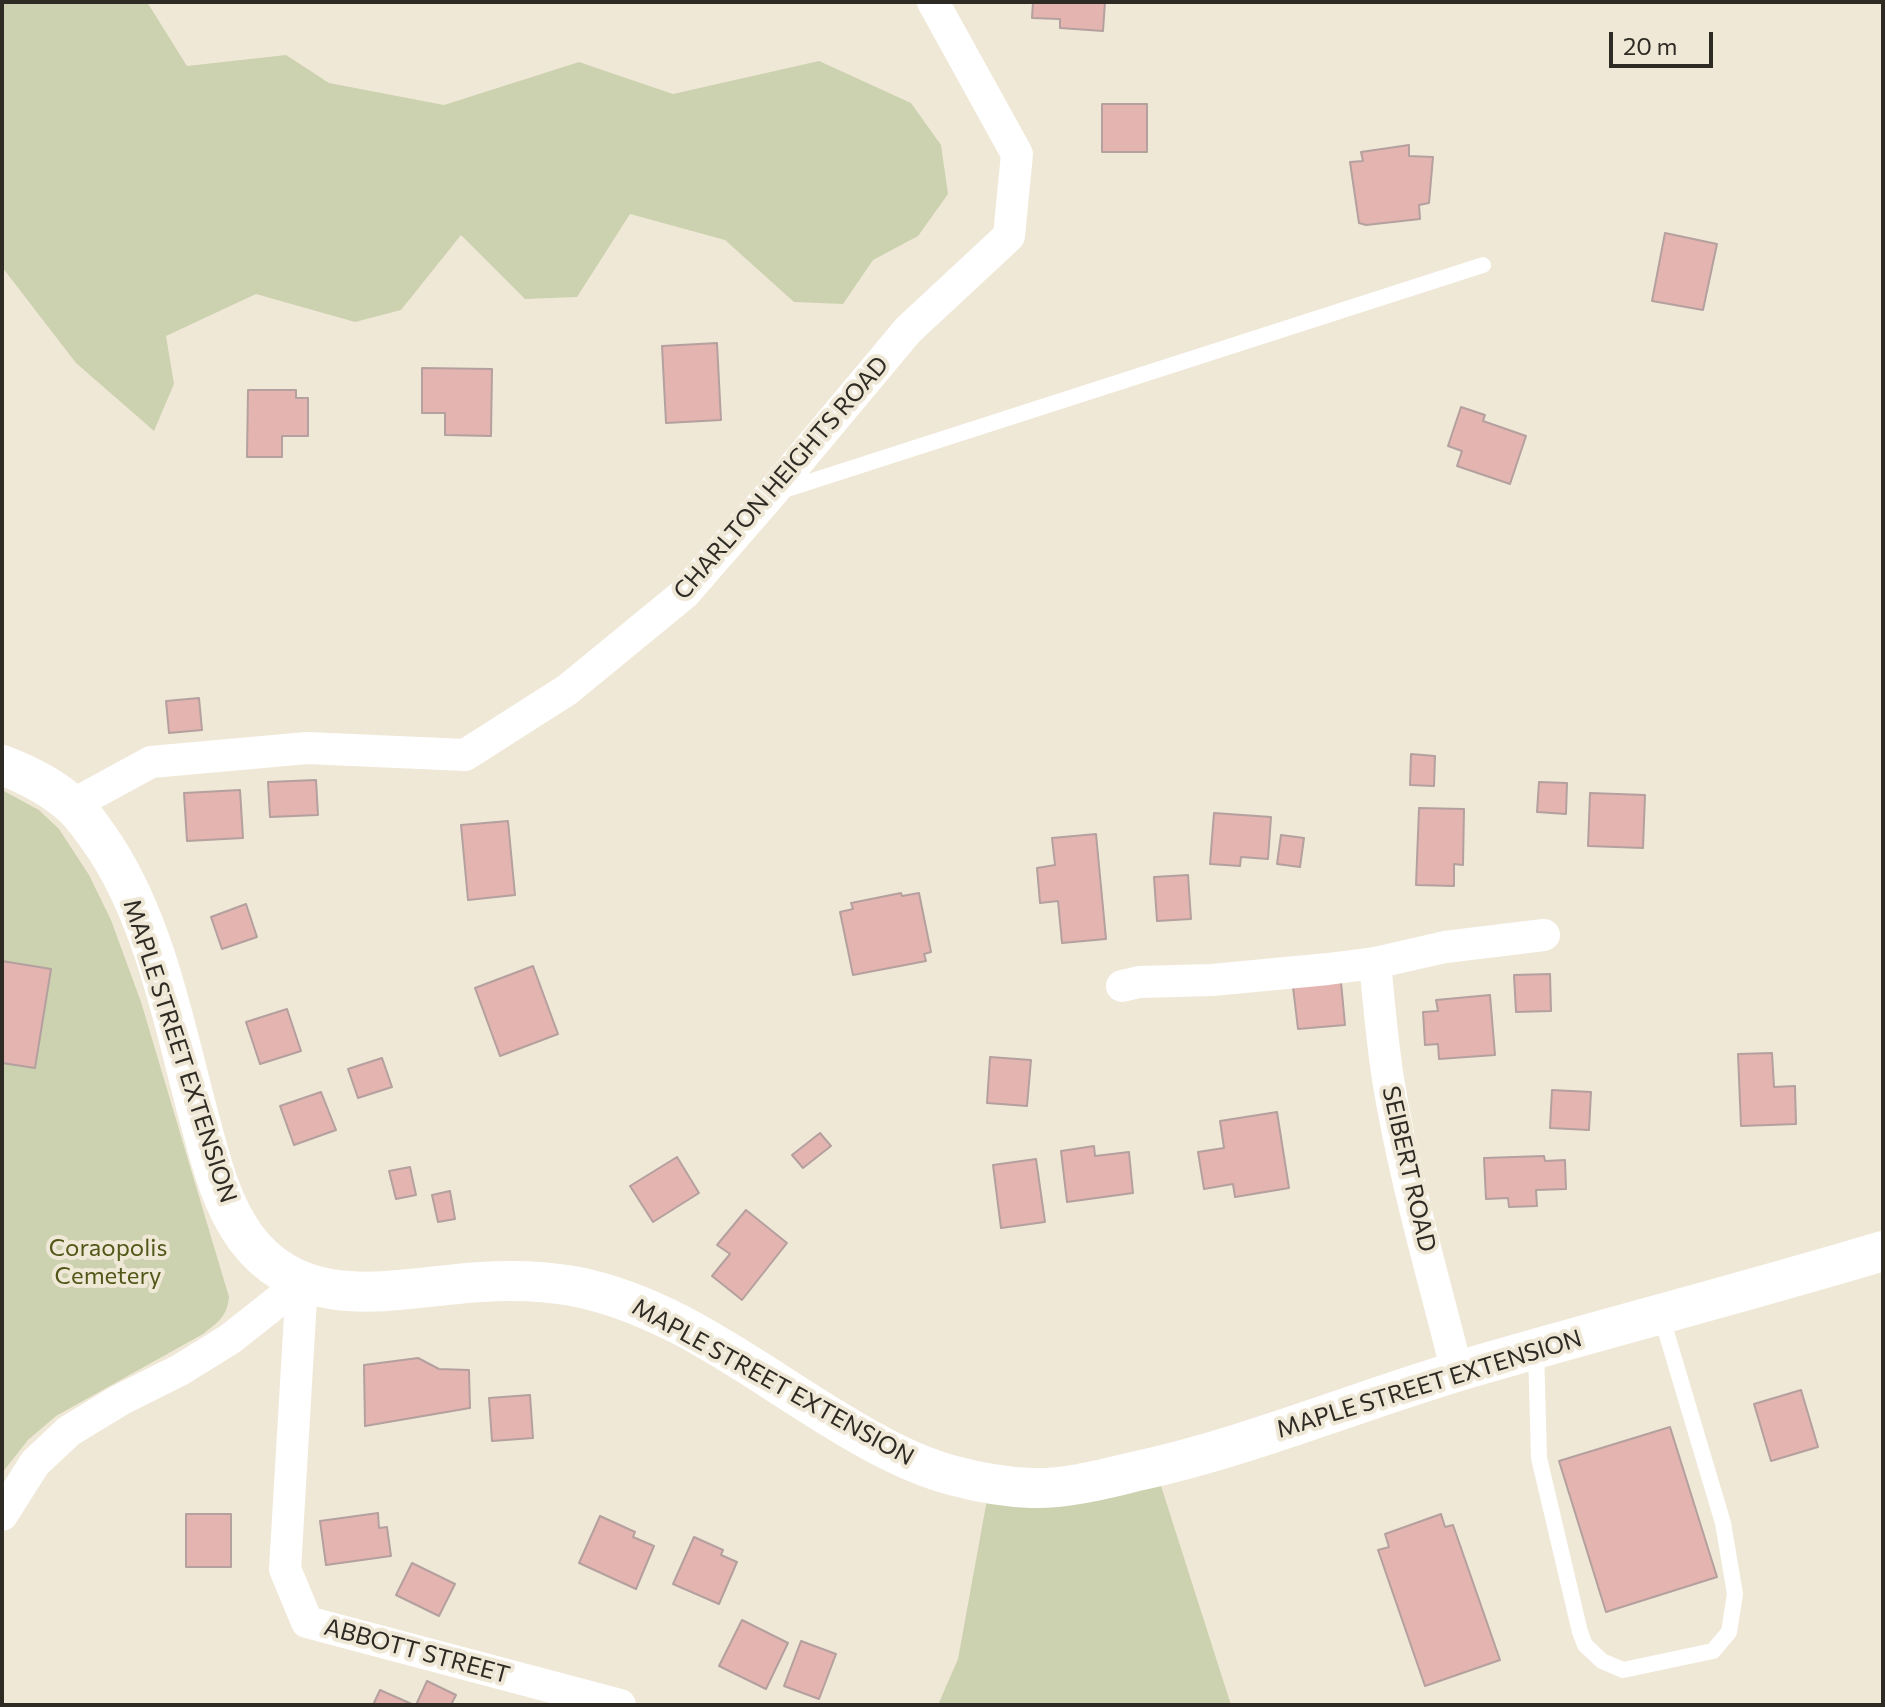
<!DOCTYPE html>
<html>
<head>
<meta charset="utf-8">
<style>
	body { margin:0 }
	#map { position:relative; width:1885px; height:1707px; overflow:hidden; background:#f0e8d7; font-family:Commissioner,sans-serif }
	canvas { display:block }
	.frame { position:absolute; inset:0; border:4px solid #2e2b24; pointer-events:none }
	.scale { position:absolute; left:1609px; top:32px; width:104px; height:36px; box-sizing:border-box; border:4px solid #2e2b24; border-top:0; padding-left:10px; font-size:24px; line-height:28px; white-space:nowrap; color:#2e2b24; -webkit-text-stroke:6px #f0e8d7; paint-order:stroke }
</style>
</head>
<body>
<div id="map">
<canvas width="1885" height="1707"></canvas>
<div class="frame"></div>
<div class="scale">20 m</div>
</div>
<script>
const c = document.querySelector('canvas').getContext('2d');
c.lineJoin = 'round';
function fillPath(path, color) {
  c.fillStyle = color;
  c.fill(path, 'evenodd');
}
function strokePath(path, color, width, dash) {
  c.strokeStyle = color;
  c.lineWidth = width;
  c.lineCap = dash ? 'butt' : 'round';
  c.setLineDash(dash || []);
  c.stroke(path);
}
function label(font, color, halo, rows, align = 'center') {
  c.font = font + ' Commissioner,sans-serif';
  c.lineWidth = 8;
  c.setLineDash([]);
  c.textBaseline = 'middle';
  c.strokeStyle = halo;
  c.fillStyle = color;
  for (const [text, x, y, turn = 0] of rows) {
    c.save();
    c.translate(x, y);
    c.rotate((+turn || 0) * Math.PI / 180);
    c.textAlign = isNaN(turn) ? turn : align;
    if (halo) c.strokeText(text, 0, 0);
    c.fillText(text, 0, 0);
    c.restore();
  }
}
fillPath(new Path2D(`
	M2,2H147L187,66L286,55L329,83L444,105L579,62L673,94L819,61L911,103L941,145L948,194L918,236L873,260L843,304L794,302L725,240L630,214L577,297L525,299L461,235L401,310L355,322L256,294L166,336L174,384L154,431L76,363L2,267Z
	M2,790L39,810L59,829L89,875L111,920L141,1002L229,1297C227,1317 218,1322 203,1334L56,1416L28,1440L2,1473Z
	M1155,1467L1231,1705H938L958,1659L990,1483Z`), '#ccd2af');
const building = new Path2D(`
	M1033,2H1105L1103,31L1060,28V19L1032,18Z
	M1102,104H1147V152H1102Z
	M1409,145V156L1433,157L1429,203L1419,205L1420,219L1366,225L1359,223L1350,162L1363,161L1361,152Z
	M1665,233L1717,244L1703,310L1652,301Z
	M717,343L721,420L666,423L662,346Z
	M422,368L492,369L491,436L445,435V413H422Z
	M248,390H296V398H308V436H282V457H247Z
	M1461,407L1485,415L1483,421L1526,436L1510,484L1457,466L1462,451L1448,446Z
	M199,698L202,730L169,733L166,701Z
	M1411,754L1435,756L1434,786L1410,785Z
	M316,780L318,815L270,817L268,782Z
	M1539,782L1567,783L1566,814L1537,812Z
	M240,790L243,838L187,841L184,793Z
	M1590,793L1645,795L1643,848L1588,846Z
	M1419,808L1464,809L1463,865L1454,864V886L1416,885Z
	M1214,813L1271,817L1268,859L1241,857L1240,866L1210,864Z
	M508,821L515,895L468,900L461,825Z
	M1096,834L1106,939L1062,943L1058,901L1040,903L1037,868L1055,865L1052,838Z
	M1281,835L1304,838L1300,867L1277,864Z
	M1188,875L1191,919L1157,921L1154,877Z
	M901,893L902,896L919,893L931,952L924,954L926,961L853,975L840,912L853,909L851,903Z
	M246,904L257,937L222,949L211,917Z
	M2,961L51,969L35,1068L2,1063Z
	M533,966L558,1034L500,1056L475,988Z
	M1550,974L1551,1011L1516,1012L1514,975Z
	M1341,982L1345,1025L1298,1029L1293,987Z
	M1490,995L1495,1055L1439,1059L1438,1044L1425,1045L1423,1012L1438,1011L1436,1000Z
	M287,1009L301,1051L260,1064L246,1022Z
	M1772,1053L1774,1087L1795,1086L1796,1124L1741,1126L1738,1054Z
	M990,1057L1031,1060L1027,1106L987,1103Z
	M382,1058L392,1087L358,1098L348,1069Z
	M1552,1090L1591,1092L1589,1130L1550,1128Z
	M321,1092L336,1130L294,1145L280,1106Z
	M1277,1112L1289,1188L1235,1197L1233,1184L1204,1189L1198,1152L1224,1148L1220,1121Z
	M820,1133L831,1146L803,1168L792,1155Z
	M1094,1146L1095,1156L1129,1152L1133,1193L1067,1202L1061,1151Z
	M1544,1156L1545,1161L1565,1160L1566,1189L1536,1190L1537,1206L1509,1207L1508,1198L1486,1199L1484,1158Z
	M677,1157L699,1193L653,1222L630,1186Z
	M1036,1159L1045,1222L1001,1228L993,1165Z
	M410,1167L416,1195L396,1199L389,1171Z
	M450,1191L455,1219L438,1222L432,1195Z
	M746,1210L787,1243L742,1300L712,1276L730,1254L717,1245Z
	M418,1358L439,1369L469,1370L470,1408L365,1426L364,1365Z
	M1801,1390L1818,1447L1771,1461L1754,1404Z
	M530,1395L533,1438L492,1441L489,1398Z
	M1670,1427L1717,1577L1606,1612L1559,1461Z
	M378,1513L379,1528L387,1527L391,1556L326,1565L320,1521Z
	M186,1514H231V1567H186Z
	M1441,1514L1445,1527L1453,1525L1500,1660L1425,1686L1378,1550L1389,1547L1385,1534Z
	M600,1516L635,1532L633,1537L654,1546L636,1589L579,1563Z
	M694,1537L723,1550L721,1555L737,1562L719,1604L673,1584Z
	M412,1563L455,1584L439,1616L396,1595Z
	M742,1620L788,1643L766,1689L719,1666Z
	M801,1641L836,1654L819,1699L784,1686Z
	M427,1681L456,1695L451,1705H416Z
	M380,1690L414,1705H373Z`);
fillPath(building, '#e3b4b0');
strokePath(building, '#b4a09e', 2);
strokePath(new Path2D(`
	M781,491L1483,265
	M1536,1349L1539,1458L1580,1632L1585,1645L1602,1661L1623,1670L1713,1651L1729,1632L1735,1594L1723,1523L1661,1315`), '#fff', 16);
strokePath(new Path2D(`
	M72,805L151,762L307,748L465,755L567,690L684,594L771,494L908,330L1009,236L1017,154L933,2
	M1375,963C1379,1002 1382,1041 1388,1079C1404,1178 1433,1275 1457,1372
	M1122,986L1139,982L1212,980L1328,969L1375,963L1445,947L1544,935
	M302,1282L285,1569L307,1622L620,1705
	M2,1515L35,1463L69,1431L120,1400L180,1370L230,1339L302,1282`), '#fff', 32);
strokePath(new Path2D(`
	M2,765C26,774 53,788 72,805C86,818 97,835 107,850C157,928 176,1033 200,1121C211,1162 221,1204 246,1238C305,1317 398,1287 481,1282C511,1280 543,1281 573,1286C672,1305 752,1370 837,1421C873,1443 911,1464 951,1475C977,1482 1004,1487 1031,1488C1065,1489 1100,1480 1133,1472C1245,1448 1352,1403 1462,1370C1602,1329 1743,1293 1883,1251`), '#fff', 40);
label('24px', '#2e2b24', '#f0e8d7', [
	["CHARLTON HEIGHTS ROAD",781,478,-49],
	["MAPLE STREET EXTENSION",180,1051,72],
	["SEIBERT ROAD",1409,1169,77],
	["MAPLE STREET EXTENSION",773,1382,29],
	["MAPLE STREET EXTENSION",1429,1384,-17],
	["ABBOTT STREET",417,1651,15]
]);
label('24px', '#505717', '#f0e8d7', [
	["Coraopolis",108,1248],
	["Cemetery",108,1276]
]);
</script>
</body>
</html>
